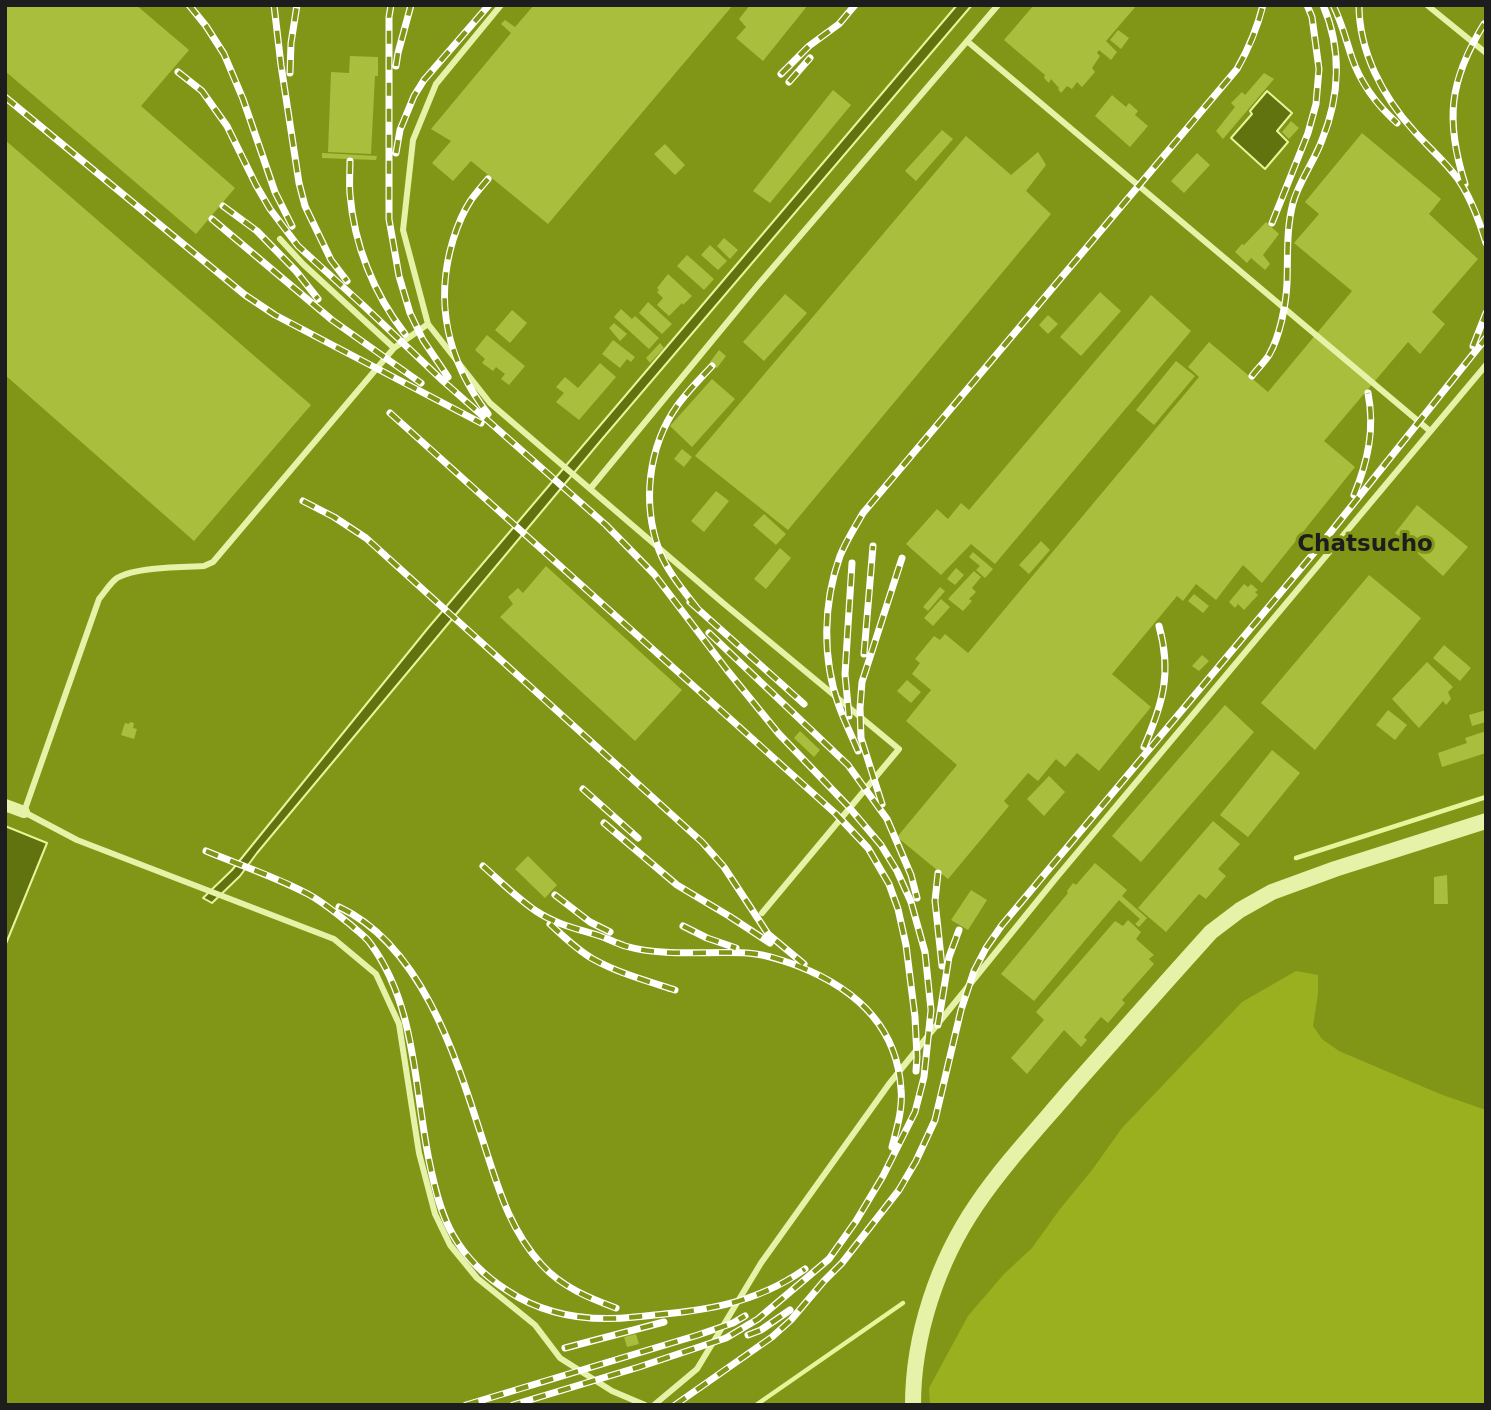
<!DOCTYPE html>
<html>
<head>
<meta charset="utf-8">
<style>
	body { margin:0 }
	#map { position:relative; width:1491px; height:1410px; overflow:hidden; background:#819616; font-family:"DejaVu Sans",sans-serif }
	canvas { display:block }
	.frame { position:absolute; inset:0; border:7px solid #1d1d1d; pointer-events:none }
</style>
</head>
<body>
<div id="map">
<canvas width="1491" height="1410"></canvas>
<div class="frame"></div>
</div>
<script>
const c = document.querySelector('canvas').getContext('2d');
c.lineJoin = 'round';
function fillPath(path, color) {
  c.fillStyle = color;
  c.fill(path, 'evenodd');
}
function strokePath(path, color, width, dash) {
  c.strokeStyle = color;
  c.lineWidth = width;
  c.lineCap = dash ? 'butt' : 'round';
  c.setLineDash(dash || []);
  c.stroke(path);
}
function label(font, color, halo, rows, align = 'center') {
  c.font = font + ' "DejaVu Sans",sans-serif';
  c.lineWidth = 6;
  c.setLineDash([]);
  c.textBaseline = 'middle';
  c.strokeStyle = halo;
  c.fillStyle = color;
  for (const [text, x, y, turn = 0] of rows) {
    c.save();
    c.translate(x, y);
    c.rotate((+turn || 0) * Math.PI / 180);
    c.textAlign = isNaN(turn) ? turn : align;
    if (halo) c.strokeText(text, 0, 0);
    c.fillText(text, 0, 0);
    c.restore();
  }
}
fillPath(new Path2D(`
	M1296,971L1318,975V994L1313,1026L1322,1039L1339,1051L1440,1094L1486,1110V1405H930L929,1388L968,1316L1004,1274L1032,1248L1060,1209L1092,1170L1122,1128L1242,1002Z`), '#9ab01e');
const water = new Path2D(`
	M957,5H972L603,438L257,853L240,876L212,903L203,898L232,870L428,628Z
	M1267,91L1292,113L1277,131L1288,142L1265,169L1231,138L1252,114L1250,111Z
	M5,826L47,843L5,946Z`);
fillPath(water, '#61730e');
strokePath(water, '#e8f499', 2);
strokePath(new Path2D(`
	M1296,858L1486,797
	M756,1405L903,1303`), '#e8f499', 4.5);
fillPath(new Path2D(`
	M5,5H136L189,50L141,106L235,188L196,234L5,71Z
	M534,5H733L548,224L471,161L453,181L432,163L451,141L431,129L511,33L501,24L505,20L515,27Z
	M750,5H808L763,61L736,38L746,27L739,19Z
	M1034,5H1137L1106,41L1117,52L1111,60L1099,50L1097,53L1100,56L1092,68L1095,72L1082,87L1077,82L1072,89L1067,86L1061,93L1058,89L1059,88L1051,79L1049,83L1044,78L1045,75L1004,40Z
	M1118,30L1129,38L1121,49L1110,40Z
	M350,56L378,57V76H375L371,154L328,152L331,72L349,73Z
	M1264,73L1274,79L1223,139L1216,131L1235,107L1231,103L1242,92L1245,95Z
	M833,90L851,105L770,203L753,191Z
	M1112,95L1126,107L1129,103L1138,111L1135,115L1148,126L1130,147L1095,116Z
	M1291,121L1299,128L1289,139L1282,132Z
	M942,130L953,139L916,181L905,171Z
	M1362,133L1441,199L1429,214L1478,259L1432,312L1445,324L1420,354L1408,342L1324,441L1355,467L1262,583L1243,565L1216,600L1196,584L1183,601L1177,596L1112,674L1151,707L1099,771L1077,753L1065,767L1056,759L1038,781L1028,773L1004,801L1009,806L948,879L897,837L957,765L906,721L931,690L912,674L920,663L915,659L934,636L940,640L945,634L968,653L1199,377L1188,367L1209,342L1268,392L1352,291L1294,243L1319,214L1305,202Z
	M966,136L1011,175L1038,152L1046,165L1026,191L1051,214L788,530L695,456Z
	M5,140L311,405L194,541L5,375Z
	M665,144L685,165L675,175L654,154Z
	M322,153L377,156L376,160L322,158Z
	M1197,153L1210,165L1184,193L1171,181Z
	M1266,222L1279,234L1263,255L1270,264L1265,270L1251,258L1247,263L1235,252L1242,244L1244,245Z
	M724,238L738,250L730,259L717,246Z
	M710,245L727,261L718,270L701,255Z
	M687,255L714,279L704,290L677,266Z
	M668,274L692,296L683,305L682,303L669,316L657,305L663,298L657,292L659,290L657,288Z
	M1100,292L1121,311L1081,356L1060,337Z
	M785,294L807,313L764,361L743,342Z
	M1151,295L1191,331L995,564L971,544L941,575L906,544L937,509L948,519L961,503L969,510Z
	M648,302L672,324L662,334L639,313Z
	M621,309L632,319L635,316L659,338L649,349L614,317Z
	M512,310L527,323L510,343L495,330Z
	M1048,315L1058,324L1048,334L1039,325Z
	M614,323L627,334L620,341L609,328Z
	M487,335L525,366L509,385L501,379L505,374L496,367L493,371L482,363L485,359L475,350Z
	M613,340L635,357L631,362L627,359L620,368L602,354Z
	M660,343L664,348L650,363L646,358Z
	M719,350L726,356L717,368L710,362Z
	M1176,361L1195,376L1154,425L1136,410Z
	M600,363L616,377L579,420L556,402L564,393L556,387L565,377L578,388Z
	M712,379L735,399L692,447L670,426Z
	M682,449L692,457L684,467L674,459Z
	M716,491L729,501L704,532L691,521Z
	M1417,505L1468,547L1443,576L1395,533Z
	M764,514L786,534L776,545L753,525Z
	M1041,541L1050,550L1029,574L1019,565Z
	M780,548L791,558L766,589L754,579Z
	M973,552L993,569L985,578L976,570L980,566L969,557Z
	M546,566L682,690L635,741L500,617L513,604L508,597L518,588L523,593Z
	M956,568L964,575L955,585L947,579Z
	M974,571L981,577L972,588L976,592L969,599L972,601L963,611L948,599Z
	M1369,575L1421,618L1315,750L1261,703Z
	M1244,584L1248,587L1251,584L1258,590L1255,592L1258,595L1244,610L1238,604L1235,608L1229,602Z
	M940,587L945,591L928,611L923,607Z
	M1194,594L1209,606L1203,613L1188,601Z
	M941,599L950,607L933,626L924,618Z
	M1444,645L1471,668L1460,681L1433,658Z
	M1202,655L1209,661L1199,671L1192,666Z
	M1427,662L1453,687L1448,692L1451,699L1446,705L1443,701L1419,728L1392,699Z
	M907,680L921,692L911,703L897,691Z
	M1225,705L1254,732L1141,862L1112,836Z
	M1388,710L1407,725L1395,740L1376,725Z
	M1486,710V722L1472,726L1469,715Z
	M130,722L134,723L133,728L137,729L134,739L121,735L125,723L129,724Z
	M800,731L820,750L814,757L794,738Z
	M1486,731V753L1442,767L1438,753L1467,743L1465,738Z
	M1272,750L1300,773L1248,837L1220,815Z
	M1049,776L1065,792L1044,816L1027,799Z
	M1213,821L1240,844L1218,869L1226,876L1206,899L1199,894L1166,932L1138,908Z
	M528,856L557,885L545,898L515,869Z
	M1095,863L1127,890L1122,896L1147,918L1139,927L1135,924L1140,919L1119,900L1034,1001L1001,974L1068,893L1067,891L1073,883L1076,885Z
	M1447,875L1448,904H1434V877Z
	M971,890L987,900L968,930L951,920Z
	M1128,920L1141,932L1136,939L1154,955L1149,959L1154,964L1122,1000L1125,1003L1108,1023L1101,1017L1084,1037L1087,1040L1081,1047L1064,1030L1027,1074L1011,1058L1044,1020L1036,1012L1115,921L1123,926Z
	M636,1334L639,1344L627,1347L624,1337Z`), '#aabe3e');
strokePath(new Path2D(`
	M501,5L436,84L413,140L403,230L428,324L490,403L723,603L899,749L762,913
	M1427,5L1486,53
	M967,41L1430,431
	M280,239L303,264L394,348L428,324
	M394,348L213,562L204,566C182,567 135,567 117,578C110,583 105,592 99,599L24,812L77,840L334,939L376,974L399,1024L419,1153L435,1214L450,1245L477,1278L535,1325L560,1358L612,1391L645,1405
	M590,489L758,285L998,5
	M654,1405L697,1369L761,1263L889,1084L1056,878L1486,365`), '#e6f2a7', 6);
strokePath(new Path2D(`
	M5,805L24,812`), '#e6f2a7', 12);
strokePath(new Path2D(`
	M913,1405C913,1335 938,1261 977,1204C1005,1163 1040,1126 1072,1088C1118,1036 1164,984 1211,932L1240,910L1272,892L1335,869L1486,821`), '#e6f2a7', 16);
const rail = new Path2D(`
	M189,5L206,26L224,54L243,99L275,192L292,226
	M274,5L281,65L299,183L305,206L331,260L347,281
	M391,5L389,17V219L399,276L410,313L423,340L448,377
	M1333,5C1342,23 1346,40 1352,58C1361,84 1377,105 1397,123
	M1359,5C1359,52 1383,97 1414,131C1428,147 1445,161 1458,179C1471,198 1479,220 1486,243
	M396,66L398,53L411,5
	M178,72L202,91L227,126L256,185L270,209L298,246L365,307L443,381L606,525L654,574L727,670L779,734L848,806L881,845L897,871L911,902L925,952L931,1010L924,1077L915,1112L883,1176L856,1221L829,1259L758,1319L726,1338L639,1367L513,1405
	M290,73L291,43L297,5
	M781,74L809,46L839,24L855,5
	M789,82L810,58
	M5,97L245,295L275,315L481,423
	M396,153L400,130L414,96L424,80L489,5
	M350,161C350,172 349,183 350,194C354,245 374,294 405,334
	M488,179C482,186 476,193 471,200C463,212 457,227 453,240C434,303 448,362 488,414
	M1465,184C1445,120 1449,81 1484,24
	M223,206L257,231L296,271L318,299
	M212,219L332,320L421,383
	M1272,223L1308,133L1316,104L1319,69L1312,17L1307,5
	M1473,346L1486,313
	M1252,376C1257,369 1264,363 1269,355C1280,336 1286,305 1287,283C1288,256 1286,230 1293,203C1299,181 1314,162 1322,140C1340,96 1342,49 1323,5
	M390,413L836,814L868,848L889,884L898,909L906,945L915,1017L917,1057L916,1071
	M1354,495C1368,461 1375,429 1368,393
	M303,501L334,517L366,538L702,842L724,867L768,934L804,964
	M690,602L804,704
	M697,608C683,590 667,571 659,550C642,503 648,447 677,406C687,392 700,379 712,366
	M709,633L848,765L887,819L911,875L917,898
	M864,654L873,546
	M849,716L845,674L852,563
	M1144,747C1163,703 1172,673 1159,626
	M858,751C852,736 844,721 839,706C822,659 823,603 840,556C846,541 855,527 863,513L1237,69C1249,48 1257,29 1263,5
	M583,789L638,838
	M882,804L861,738L860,708L862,682L902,558
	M604,823L677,885L729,916L770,943
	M206,851C240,865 276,877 308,894C323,902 337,914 351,925C357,931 365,936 370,943C417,1006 414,1091 430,1165C435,1189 441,1214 453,1235C466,1258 486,1277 508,1291C546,1316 590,1322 635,1317C698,1311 751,1307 805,1269
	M483,866C500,881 517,898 536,911C555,924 578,929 600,936C608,939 616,943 625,946C664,957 706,951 747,953C765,954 782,960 798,966C854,988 897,1025 901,1089C903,1108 897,1128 892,1147
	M938,873L935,901L942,966
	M555,895L590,922L610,932
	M339,907C423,946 457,1060 483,1141C498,1187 509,1229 542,1265C562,1287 589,1298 616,1308
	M550,924C563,936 577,950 593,959C618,973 647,981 675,990
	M683,926L707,938L736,948
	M938,1025L949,957L959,930
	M748,1335L761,1330L790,1310
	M565,1348L664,1322
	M466,1405L698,1335L733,1323L745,1316
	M675,1405L772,1337L791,1320L824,1281L842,1263L899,1190L916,1161L935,1120L961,1010L974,971L986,948L1002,925L1318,548L1486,338`);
strokePath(rail, '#fff', 7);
strokePath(rail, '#819616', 4.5, [13]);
label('bold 23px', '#1d1d1d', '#819616', [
	["Chatsucho",1365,545]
]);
</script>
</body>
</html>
